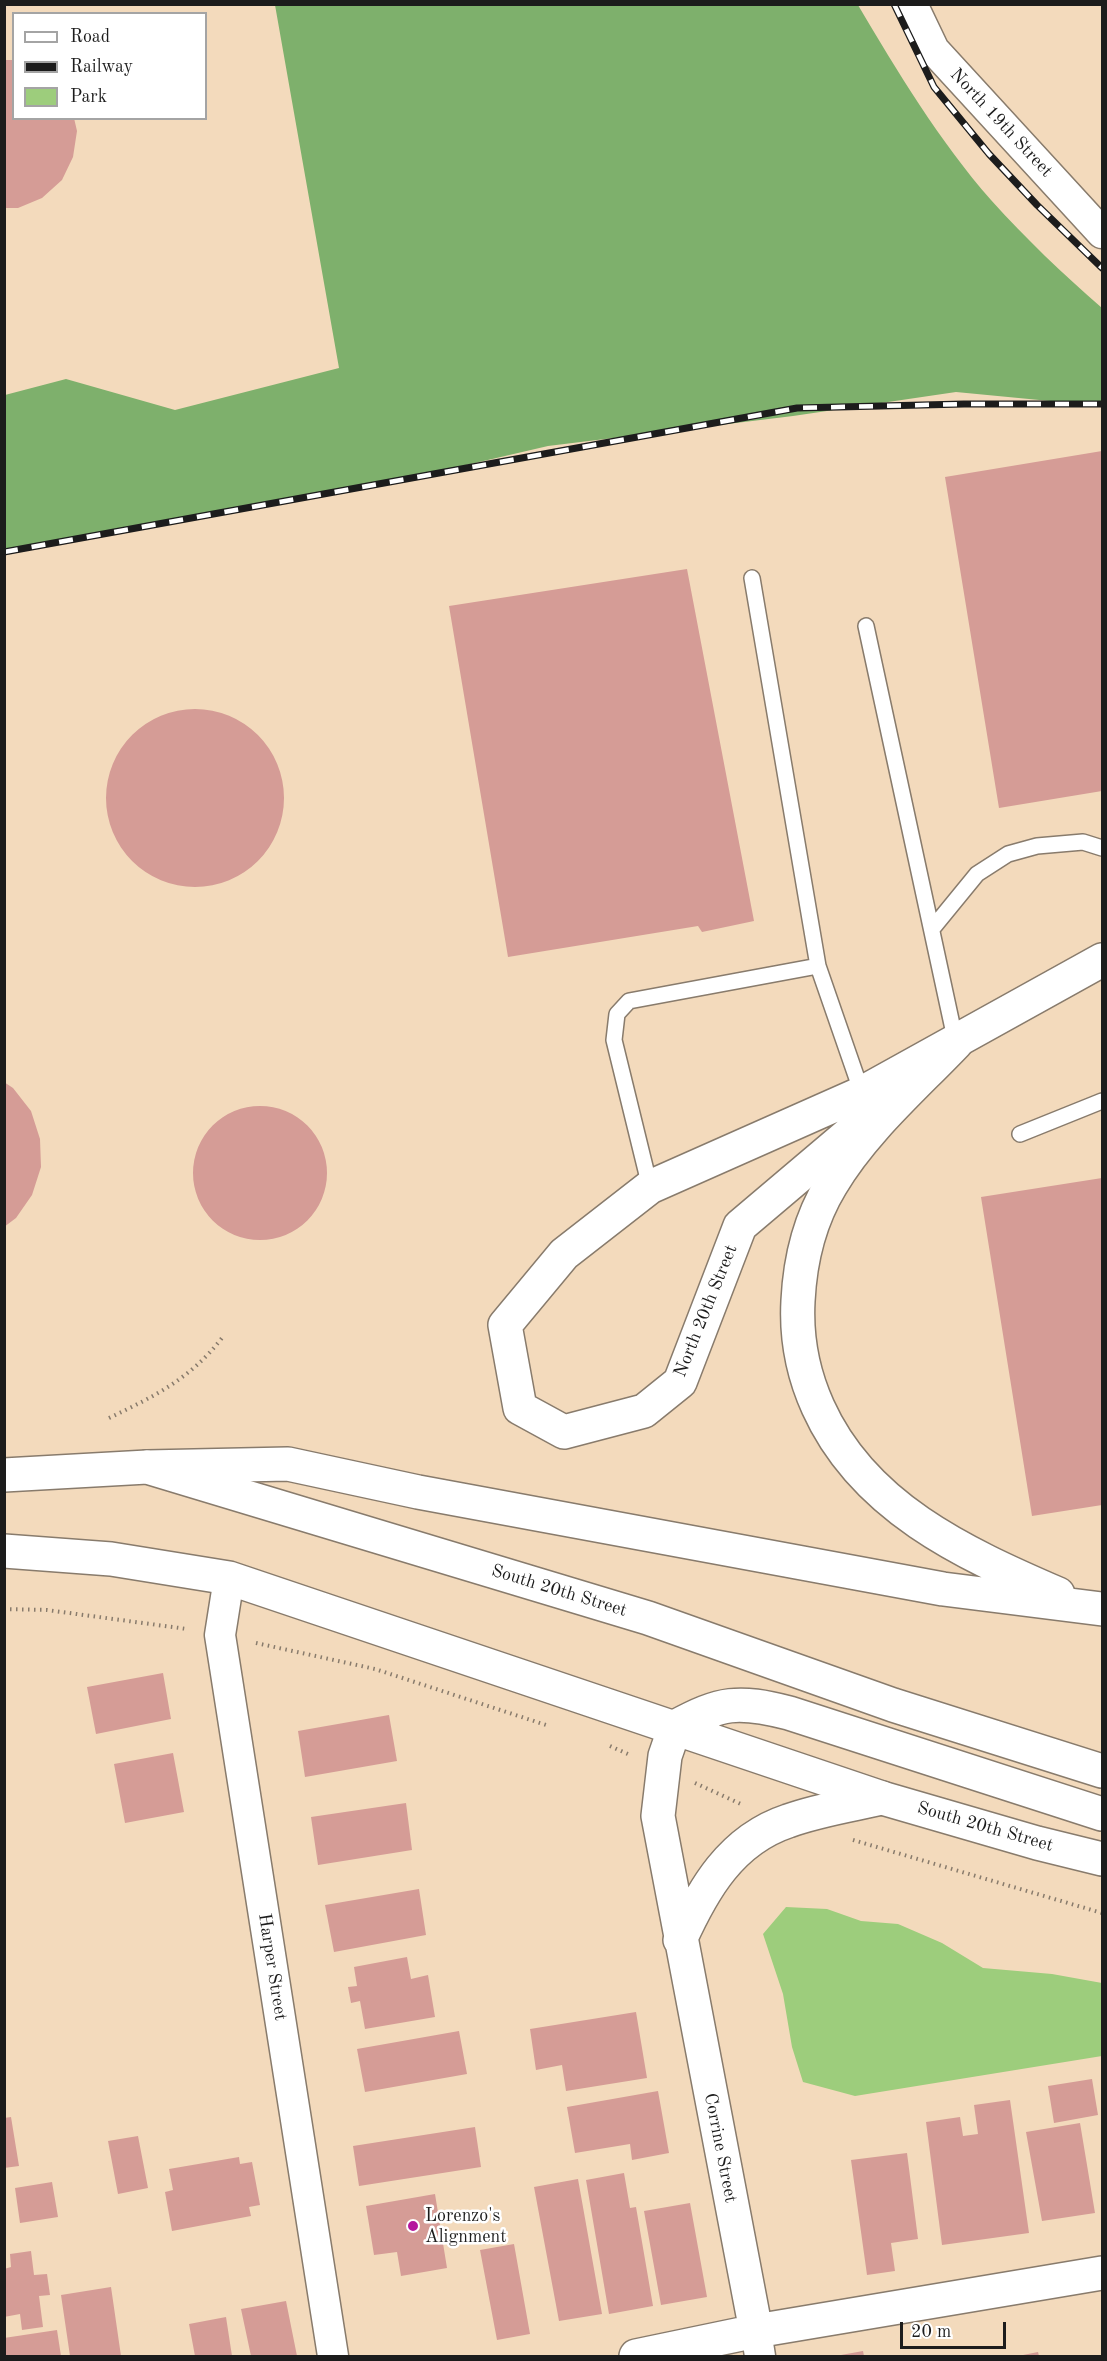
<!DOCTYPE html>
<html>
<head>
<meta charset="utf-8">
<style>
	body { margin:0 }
	#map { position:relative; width:1107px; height:2361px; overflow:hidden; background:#f3dabc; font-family:"Old Standard TT",serif }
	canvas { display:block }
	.frame { position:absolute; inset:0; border:6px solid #1c1c1c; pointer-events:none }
	.legend { position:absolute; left:12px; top:12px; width:195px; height:108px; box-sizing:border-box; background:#fff; border:2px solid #a4a4a4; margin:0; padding:8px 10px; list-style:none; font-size:18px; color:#1c1c1c }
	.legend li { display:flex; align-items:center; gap:12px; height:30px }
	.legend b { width:30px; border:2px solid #a4a4a4 }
	.scale { position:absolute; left:900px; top:2322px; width:106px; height:27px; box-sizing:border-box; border:3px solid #1c1c1c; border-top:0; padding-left:8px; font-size:18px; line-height:21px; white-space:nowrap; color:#1c1c1c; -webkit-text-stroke:4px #fff; paint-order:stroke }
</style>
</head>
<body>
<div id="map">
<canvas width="1107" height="2361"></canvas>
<div class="frame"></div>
<ul class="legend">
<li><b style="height:8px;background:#fff"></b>Road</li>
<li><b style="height:8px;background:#1c1c1c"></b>Railway</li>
<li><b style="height:16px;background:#9dcd7c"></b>Park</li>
</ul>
<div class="scale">20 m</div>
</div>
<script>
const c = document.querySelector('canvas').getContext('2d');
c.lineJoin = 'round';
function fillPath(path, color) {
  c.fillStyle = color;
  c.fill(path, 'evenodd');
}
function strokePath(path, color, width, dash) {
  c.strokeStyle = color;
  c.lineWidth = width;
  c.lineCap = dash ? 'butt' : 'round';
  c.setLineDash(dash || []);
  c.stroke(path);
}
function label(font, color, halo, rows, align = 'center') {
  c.font = font + ' "Old Standard TT",serif';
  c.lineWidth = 5;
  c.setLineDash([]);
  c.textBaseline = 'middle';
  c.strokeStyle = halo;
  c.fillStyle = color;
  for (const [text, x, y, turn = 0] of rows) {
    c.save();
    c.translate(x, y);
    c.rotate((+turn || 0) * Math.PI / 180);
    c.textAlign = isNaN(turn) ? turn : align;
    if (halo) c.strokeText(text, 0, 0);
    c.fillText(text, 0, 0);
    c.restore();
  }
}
fillPath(new Path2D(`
	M786,1907L827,1909L861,1921L898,1924L942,1943L983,1968L1052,1974L1102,1983V2056L855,2096L803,2082L792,2047L783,1994L763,1934Z`), '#9dcd7c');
fillPath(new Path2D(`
	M275,5H858C897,71 940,142 991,200C1026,239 1063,274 1102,308V406L956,392L793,416L548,446L376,486L5,550V395L66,379L175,410L339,368Z`), '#7eb06c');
fillPath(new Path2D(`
	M4,60H14V118H74L77,131L73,157L62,180L42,198L18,208H4Z
	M1102,451V791L999,808L945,477Z
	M687,569L754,921L702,932L698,926L508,957L449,606Z
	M106 798a89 89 0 1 1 178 0a89 89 0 1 1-178 0Z
	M4,1082L13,1088L31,1111L40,1139L41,1167L32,1195L16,1218L4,1227Z
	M193 1173a67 67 0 1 1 134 0a67 67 0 1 1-134 0Z
	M1102,1178V1505L1032,1516L981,1197Z
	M163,1673L171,1719L96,1734L87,1687Z
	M389,1715L397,1761L305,1777L298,1731Z
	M173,1753L184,1812L125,1823L114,1764Z
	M406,1803L412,1850L318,1865L311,1817Z
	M419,1889L426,1935L334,1952L325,1905Z
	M407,1957L411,1979L428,1975L435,2017L365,2029L360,2001L351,2003L348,1987L357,1986L354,1967Z
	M636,2012L647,2078L566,2091L562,2065L536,2070L530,2029Z
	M459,2031L467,2074L365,2092L357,2049Z
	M1092,2079L1098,2115L1054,2123L1048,2086Z
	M658,2091L669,2153L632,2160L630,2144L575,2153L567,2107Z
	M1010,2100L1029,2233L942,2245L926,2122L960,2117L963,2136L978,2134L974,2105Z
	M11,2117L19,2166L4,2168V2118Z
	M1080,2123L1095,2213L1042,2221L1026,2132Z
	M475,2127L481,2167L359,2186L353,2146Z
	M138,2136L148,2188L118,2194L108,2141Z
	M907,2153L918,2239L891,2243L895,2271L867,2275L851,2160Z
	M239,2157L240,2164L252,2162L260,2205L249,2207L251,2216L172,2231L165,2192L173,2190L169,2169Z
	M624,2173L630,2208L636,2207L653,2306L609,2314L586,2180Z
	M578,2179L602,2314L559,2321L534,2187Z
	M52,2182L58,2217L20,2223L15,2188Z
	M435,2194L447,2268L401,2276L397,2252L374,2255L366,2206Z
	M690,2203L707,2297L661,2305L644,2211Z
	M514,2244L530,2334L497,2340L480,2250Z
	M31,2251L34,2275L47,2274L50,2295L39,2296L43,2327L22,2330L20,2314L4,2317V2269L11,2267L10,2254Z
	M111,2287L121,2356H70L61,2295Z
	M286,2301L297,2356H251L241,2309Z
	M226,2317L232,2356H195L189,2324Z
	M57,2330L61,2356H4V2338Z
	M863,2351L864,2356H841V2355Z
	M1038,2352L1039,2356H1023V2355Z`), '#d59c96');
const lane = new Path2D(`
	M752,578L818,966L862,1093
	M866,626L956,1043
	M932,929L977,874L1008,854L1037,846L1083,842L1102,848
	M1020,1134L1102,1101
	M650,1187L614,1040L617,1014L629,1001L818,966`);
const street = new Path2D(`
	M912,4L934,50L1102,233
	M229,1578L220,1635L333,2356
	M756,2331L760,2356`);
const secondary = new Path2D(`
	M877,1110L740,1226L680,1382L644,1411L564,1432L520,1408L505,1325L564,1254L650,1187L862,1093L1102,960
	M675,1727L665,1756L658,1816L756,2331
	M680,1940C703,1889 731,1840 788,1821C818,1810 851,1805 882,1798
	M636,2356L756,2331L1102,2273`);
const primary = new Path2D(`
	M4,1475L147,1467L648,1618L893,1705L1102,1771
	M4,1551L111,1559L229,1578L882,1798L1037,1843L1102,1859
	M675,1727C721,1702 738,1700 789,1713L1102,1814`);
const highway = new Path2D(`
	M956,1043C914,1087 863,1131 831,1185C809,1221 800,1260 798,1301C796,1338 803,1374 818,1407C863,1507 963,1553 1058,1594
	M147,1467L288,1464L418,1492L943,1589L1102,1609`);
strokePath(lane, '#887b6c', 18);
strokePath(street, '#887b6c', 33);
strokePath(secondary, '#887b6c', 36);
strokePath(primary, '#887b6c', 36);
strokePath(highway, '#887b6c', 36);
strokePath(new Path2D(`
	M109,1418C155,1396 190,1379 222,1338
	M4,1609L47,1610L187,1629
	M256,1643L375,1669L546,1725
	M610,1746L630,1755
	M695,1783L743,1805
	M853,1840L1102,1913`), '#887b6c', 4, [1.5, 4.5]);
strokePath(lane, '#fff', 15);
strokePath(street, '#fff', 30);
strokePath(secondary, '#fff', 33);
strokePath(primary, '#fff', 33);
strokePath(highway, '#fff', 33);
const rail = new Path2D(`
	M894,4L934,87L989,154L1037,205L1102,268
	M4,552L797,408L964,404H1102`);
strokePath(rail, '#1c1c1c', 7);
strokePath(rail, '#fff', 4.5, [14]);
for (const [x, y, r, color] of [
	[413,2226,6,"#b5179e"]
]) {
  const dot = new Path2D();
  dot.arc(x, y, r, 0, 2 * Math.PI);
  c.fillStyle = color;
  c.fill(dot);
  strokePath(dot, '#fff', 2);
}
label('18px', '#1c1c1c', '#fff', [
	["North 19th Street",1001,123,47],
	["North 20th Street",706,1311,-68],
	["South 20th Street",559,1591,17],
	["South 20th Street",985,1827,16],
	["Harper Street",272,1967,81],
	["Corrine Street",720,2148,79]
]);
label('18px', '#1c1c1c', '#fff', [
	["Lorenzo's",425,2216],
	["Alignment",425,2237]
], 'left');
</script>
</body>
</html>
